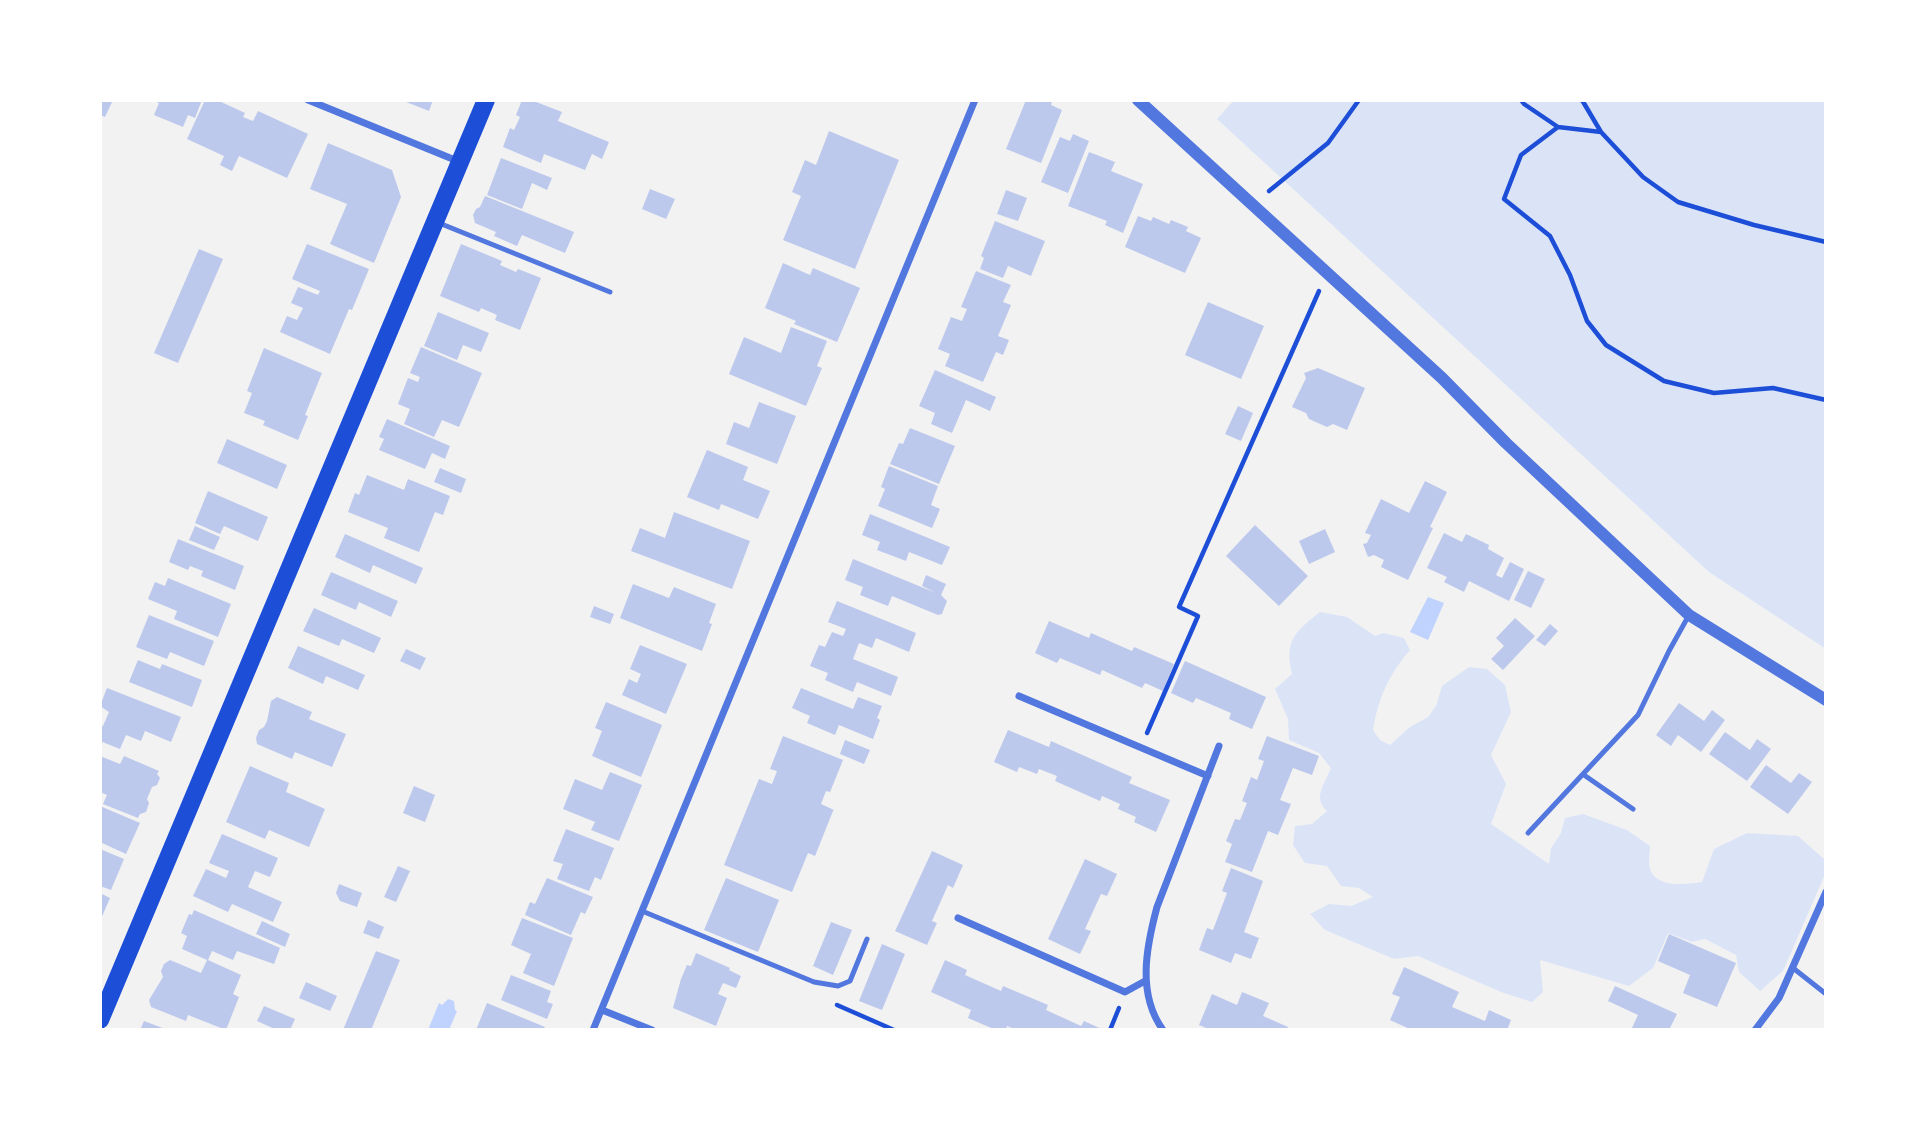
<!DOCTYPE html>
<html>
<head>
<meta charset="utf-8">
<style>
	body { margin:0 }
	#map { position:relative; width:1926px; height:1130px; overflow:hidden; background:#f2f2f2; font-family:"Golos Text",sans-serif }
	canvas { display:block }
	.frame { position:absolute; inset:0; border:102px solid #fff; pointer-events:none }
</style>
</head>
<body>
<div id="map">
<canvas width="1926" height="1130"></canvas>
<div class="frame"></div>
</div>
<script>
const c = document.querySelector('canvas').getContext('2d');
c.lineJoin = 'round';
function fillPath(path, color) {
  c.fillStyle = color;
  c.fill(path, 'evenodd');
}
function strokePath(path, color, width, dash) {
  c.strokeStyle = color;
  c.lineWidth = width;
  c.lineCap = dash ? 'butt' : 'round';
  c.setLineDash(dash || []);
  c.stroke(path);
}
fillPath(new Path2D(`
	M1234,100H1826V649L1709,572L1217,119Z
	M1320,612L1347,617L1375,636L1383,633L1404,638L1410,650C1389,674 1378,699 1373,730L1380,740L1390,745L1410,727L1428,717L1436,706L1442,686L1469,667L1487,669L1505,685L1511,712L1491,755L1506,784L1491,824L1549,864L1551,848L1561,833L1565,818L1583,814L1627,830L1650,846C1650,852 1648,862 1650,869C1657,889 1687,884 1702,882L1714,849L1747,833L1798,836L1824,859L1826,872L1783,971L1760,991L1739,972L1736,955L1705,939L1692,942L1668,933L1653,968L1629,986L1540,960L1543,992L1532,1002L1501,992L1418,956L1394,959L1325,930L1310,914L1329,904L1351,906L1373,897L1359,888L1341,886L1327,866L1305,863L1293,845L1295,826L1312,824L1327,811C1312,798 1325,783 1331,768L1319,753L1289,740L1288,719L1275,689L1292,674C1284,640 1295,632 1320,612Z`), '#dbe4f7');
fillPath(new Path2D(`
	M1428,597L1444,603L1428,640L1410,632Z
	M448,999L454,1001L455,1010L457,1011L449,1030H428L439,1003L442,1005Z`), '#bfd3fe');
fillPath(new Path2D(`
	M100,100H113L105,117L100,115Z
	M151,100H202L195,118L188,115L183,127L154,115L159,103Z
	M205,100H217L245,113L243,117L253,121L258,111L308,134L287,178L239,156L232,171L220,165L224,156L187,139Z
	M401,100H433L429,111Z
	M522,100H531L562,112L558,121L609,142L602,159L592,154L585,170L544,154L541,163L503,147L510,128L514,130L520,117L516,115Z
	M1026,100H1049L1052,101L1051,105L1062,110L1041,163L1006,149Z
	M829,131L899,160L855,269L783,240L801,196L792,192L805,160L816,165Z
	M1073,134L1089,141L1068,193L1041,182L1060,137L1070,141Z
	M328,143L392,170L401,197L374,263L330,244L347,204L310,189Z
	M1089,152L1115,162L1111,171L1143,184L1123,233L1105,225L1107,221L1068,206Z
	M501,158L552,178L547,190L532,183L522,209L487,195Z
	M650,189L675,199L666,219L642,209Z
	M1006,190L1027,198L1018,221L997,214Z
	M485,196L574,232L565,253L522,235L517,246L494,236L496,232L475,223L473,215L476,209L480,207Z
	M1138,216L1151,221L1153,217L1169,224L1171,220L1188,227L1186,231L1201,238L1185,273L1125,247Z
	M995,221L1045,241L1031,276L1008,266L1003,278L980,269L984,258L981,256Z
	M307,244L369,269L352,310L349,309L330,354L280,332L287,316L297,320L303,308L291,303L298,287L318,295L320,291L292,279Z
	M461,244L502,261L500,265L516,272L518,269L541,278L520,330L495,320L497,315L481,308L479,312L440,296Z
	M199,249L223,259L178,363L154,353Z
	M783,263L810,275L813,268L860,288L837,342L794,324L796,321L765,308Z
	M976,271L1011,285L1003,302L1011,305L998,336L1009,340L1003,355L996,352L983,382L945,366L950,354L938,349L951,317L962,321L967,309L961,307Z
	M1208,302L1264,326L1241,379L1185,355Z
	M438,312L489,333L481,352L463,345L457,360L424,346Z
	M791,327L827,341L817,366L822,368L806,406L729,374L744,337L781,353Z
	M421,347L482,373L459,427L442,420L434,437L404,424L410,409L398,404L408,378L418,382L420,377L410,373Z
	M264,348L322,373L305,415L308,416L298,440L263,425L265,421L244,413L252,393L247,391Z
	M1318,368L1365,388L1347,430L1333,424L1327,427L1309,419L1306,413L1292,407L1306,378L1304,373Z
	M935,370L996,397L990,411L966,400L952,433L931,424L935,413L919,406Z
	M759,402L796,416L777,464L726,444L734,422L749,428Z
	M1238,406L1253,413L1241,441L1225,434Z
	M387,419L450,446L445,459L432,453L425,469L379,450L384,439L379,437Z
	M910,428L955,446L939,484L890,464L899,443L903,444Z
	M227,439L287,465L277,489L217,463Z
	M707,450L748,467L743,480L770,491L758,519L721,504L719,510L687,497Z
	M889,466L938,486L931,505L940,509L932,528L878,506L885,489L881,487Z
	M440,468L466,479L461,493L434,482Z
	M367,475L404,490L408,479L450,496L443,515L435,512L419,552L384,538L388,528L348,512L355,493L359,495Z
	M1425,481L1447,492L1430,527L1433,528L1408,580L1381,567L1384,560L1374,555L1368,557L1363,544L1367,543L1371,535L1365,533L1381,499L1409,513Z
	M208,491L268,517L258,541L224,526L220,534L195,523Z
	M674,512L750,541L732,589L631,551L640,528L665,538Z
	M870,514L950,547L942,565L909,552L906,561L877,550L880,542L862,535Z
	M1255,525L1308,576L1279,606L1226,556Z
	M195,526L220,537L214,550L189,540Z
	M1325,529L1335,552L1309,564L1299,541Z
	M1444,533L1462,542L1466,534L1489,545L1488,549L1504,558L1496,575L1502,578L1510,562L1524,569L1509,601L1469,581L1464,592L1444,582L1447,577L1427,568Z
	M345,534L423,568L416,584L373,565L370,573L335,557Z
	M178,539L244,566L235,590L201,576L203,571L190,566L188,570L169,562Z
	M853,559L936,593L922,586L926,575L946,584L941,595L947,601L942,614L938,615L892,596L888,606L860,595L863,587L845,580Z
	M1528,571L1545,579L1531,608L1514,600Z
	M331,572L398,601L391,617L359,602L356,610L321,595Z
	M168,578L231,604L218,637L174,619L177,611L148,599L155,582L165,586Z
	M633,584L669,598L674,587L716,604L709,623L712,624L702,651L620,618Z
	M837,601L916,633L909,652L876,638L872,648L859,643L853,659L898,677L891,696L857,682L853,692L825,680L828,673L810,666L819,645L825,647L832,632L843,636L846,629L828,622Z
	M594,606L614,614L610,624L590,617Z
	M314,608L381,638L374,653L342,639L339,646L303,631Z
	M149,615L214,641L204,666L170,652L167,659L136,647Z
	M1515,618L1535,636L1503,670L1491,659L1504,646L1496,638Z
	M1049,621L1089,638L1091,633L1132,651L1134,647L1174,664L1163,691L1145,683L1142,688L1102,670L1100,675L1060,658L1057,663L1035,653Z
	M1550,624L1558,631L1545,646L1536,640Z
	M640,645L687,664L666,714L622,695L629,679L637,683L641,674L630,669Z
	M298,646L365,675L358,690L326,676L323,684L288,668Z
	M406,649L426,658L420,670L400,661Z
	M138,660L160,669L162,664L202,680L192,707L129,682Z
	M1185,661L1266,697L1252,729L1229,719L1231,713L1196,698L1193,703L1171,693Z
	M107,688L181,717L171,742L145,731L141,741L126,735L120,749L100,741V725L103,726L109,712L100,706Z
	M801,688L853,709L858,697L882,706L877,718L880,720L873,739L839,725L835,735L807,723L810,716L792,708Z
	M277,697L312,712L309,719L346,734L332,767L295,752L292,759L257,744L256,738L259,730L264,727L267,721L271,701Z
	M606,702L662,725L641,777L592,756L602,731L595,728Z
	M1679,703L1704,721L1712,710L1725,720L1701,752L1678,735L1671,746L1656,735Z
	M1008,730L1049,747L1051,741L1132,777L1129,783L1170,800L1156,832L1134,822L1136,817L1118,809L1120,804L1102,796L1100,801L1055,781L1057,776L1039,769L1037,774L1019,767L1017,772L994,762Z
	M1725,732L1750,750L1757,739L1771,749L1747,781L1709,754Z
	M783,736L843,760L830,792L826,791L821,804L834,810L833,811L815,856L808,853L792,892L724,865L759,779L772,784L777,771L770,769Z
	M1267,736L1319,756L1312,775L1293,768L1280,800L1291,804L1278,835L1268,831L1252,872L1225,862L1232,844L1226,841L1235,819L1240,820L1247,803L1242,801L1251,777L1257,780L1264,761L1258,759Z
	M845,740L870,750L864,764L840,754Z
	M100,756L120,764L124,756L159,771L157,774L160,778L157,785L152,787L147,799L149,803L146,812L140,814L138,818L103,804L107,795L100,792Z
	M1766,765L1791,783L1799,773L1812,782L1788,814L1750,787Z
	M250,766L289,783L286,792L325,809L309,847L269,830L265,839L226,822Z
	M610,772L642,785L619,841L591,830L595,822L563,809L575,779L602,790Z
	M414,786L435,795L425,822L403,813Z
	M100,806L140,823L126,854L100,842Z
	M566,829L614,848L601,880L595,877L589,891L557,879L563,864L553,861Z
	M222,834L278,858L270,877L255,871L248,887L282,902L273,922L232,904L228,912L193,896L206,869L226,878L229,871L209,863Z
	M100,849L124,859L111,890L100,886Z
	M932,851L963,865L953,888L948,885L932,921L937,923L927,945L895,931Z
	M1085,859L1117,874L1107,896L1101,894L1085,929L1091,931L1080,954L1048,939Z
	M398,866L410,871L396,902L384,897Z
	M1231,868L1263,881L1244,932L1259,938L1251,959L1235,953L1231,963L1199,950L1207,928L1213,930L1227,893L1222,891Z
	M547,878L593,897L585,914L581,912L571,935L525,915L530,902L535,904Z
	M726,878L779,900L758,952L704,930Z
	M339,884L362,893L357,907L340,901L336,893Z
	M100,893L110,898L100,921Z
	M194,910L280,948L274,964L237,951L233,960L212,951L208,960L241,975L233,994L239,997L226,1030L188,1015L186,1021L151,1007L149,1000L163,977L161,971L164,964L170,960L201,973L207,960L182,949L187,936L181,933L189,914L192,915Z
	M522,918L573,938L554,986L523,973L531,954L511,945Z
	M368,920L384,927L379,939L363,933Z
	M262,921L290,934L285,947L256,934Z
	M831,922L852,930L833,975L813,966Z
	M1669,934L1736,963L1717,1007L1683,993L1690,975L1658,961Z
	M882,944L905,954L882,1010L859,1001Z
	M376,951L400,960L371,1030H343Z
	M696,953L730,968L729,970L741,976L736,988L723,983L718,994L727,998L716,1026L673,1008L681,979L687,965L691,966Z
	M945,960L967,970L965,975L1001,991L1003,986L1048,1005L1046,1010L1081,1026L1084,1021L1104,1030H1017L1007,1026L1006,1030H996L968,1018L971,1010L931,992Z
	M1404,967L1459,992L1452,1007L1485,1021L1489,1010L1511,1020L1507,1030H1412L1390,1020L1400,997L1392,994Z
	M511,975L551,991L547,1002L553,1004L547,1019L501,1000Z
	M306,982L337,996L330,1011L299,998Z
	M1615,986L1677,1014L1669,1030H1631L1638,1015L1608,1001Z
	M1242,992L1269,1003L1263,1016L1288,1027L1286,1030H1211L1199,1025L1212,994L1237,1005Z
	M487,1003L545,1027L543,1030H476Z
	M264,1006L295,1019L290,1030H277L257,1021Z
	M144,1021L168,1030H140Z`), '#bdc9ec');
strokePath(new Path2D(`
	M1521,100L1524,104L1558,127
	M1582,100L1601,132L1643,177L1678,202L1754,225L1826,242
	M1601,132L1558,127L1521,155L1504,199L1550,236L1570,275L1587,321L1606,345L1664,381L1714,393L1773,388L1826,400
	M1269,191L1328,143L1359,100
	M1147,733L1198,616L1179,607L1319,291
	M837,1005L894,1030
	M1110,1030L1119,1008`), '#1d4ed8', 4.5);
strokePath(new Path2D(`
	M439,223L610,292
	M1584,775L1633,809
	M1528,833L1638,715L1669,651L1689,615
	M642,911L814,982L838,986L850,981L867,939
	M1793,968L1826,994`), '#5277de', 5);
strokePath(new Path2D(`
	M308,100L460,162
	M1019,696L1208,776
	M958,918L1125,992L1145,981
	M602,1010L652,1030
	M593,1030L975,100
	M1163,1030C1137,994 1146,948 1157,907L1219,746
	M1755,1030L1779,998L1826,892`), '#5277de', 7);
strokePath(new Path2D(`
	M1138,100L1442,378L1506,443L1689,615L1826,700`), '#5277de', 12);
strokePath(new Path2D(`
	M100,1020L486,100`), '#1d4ed8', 18);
</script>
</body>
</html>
